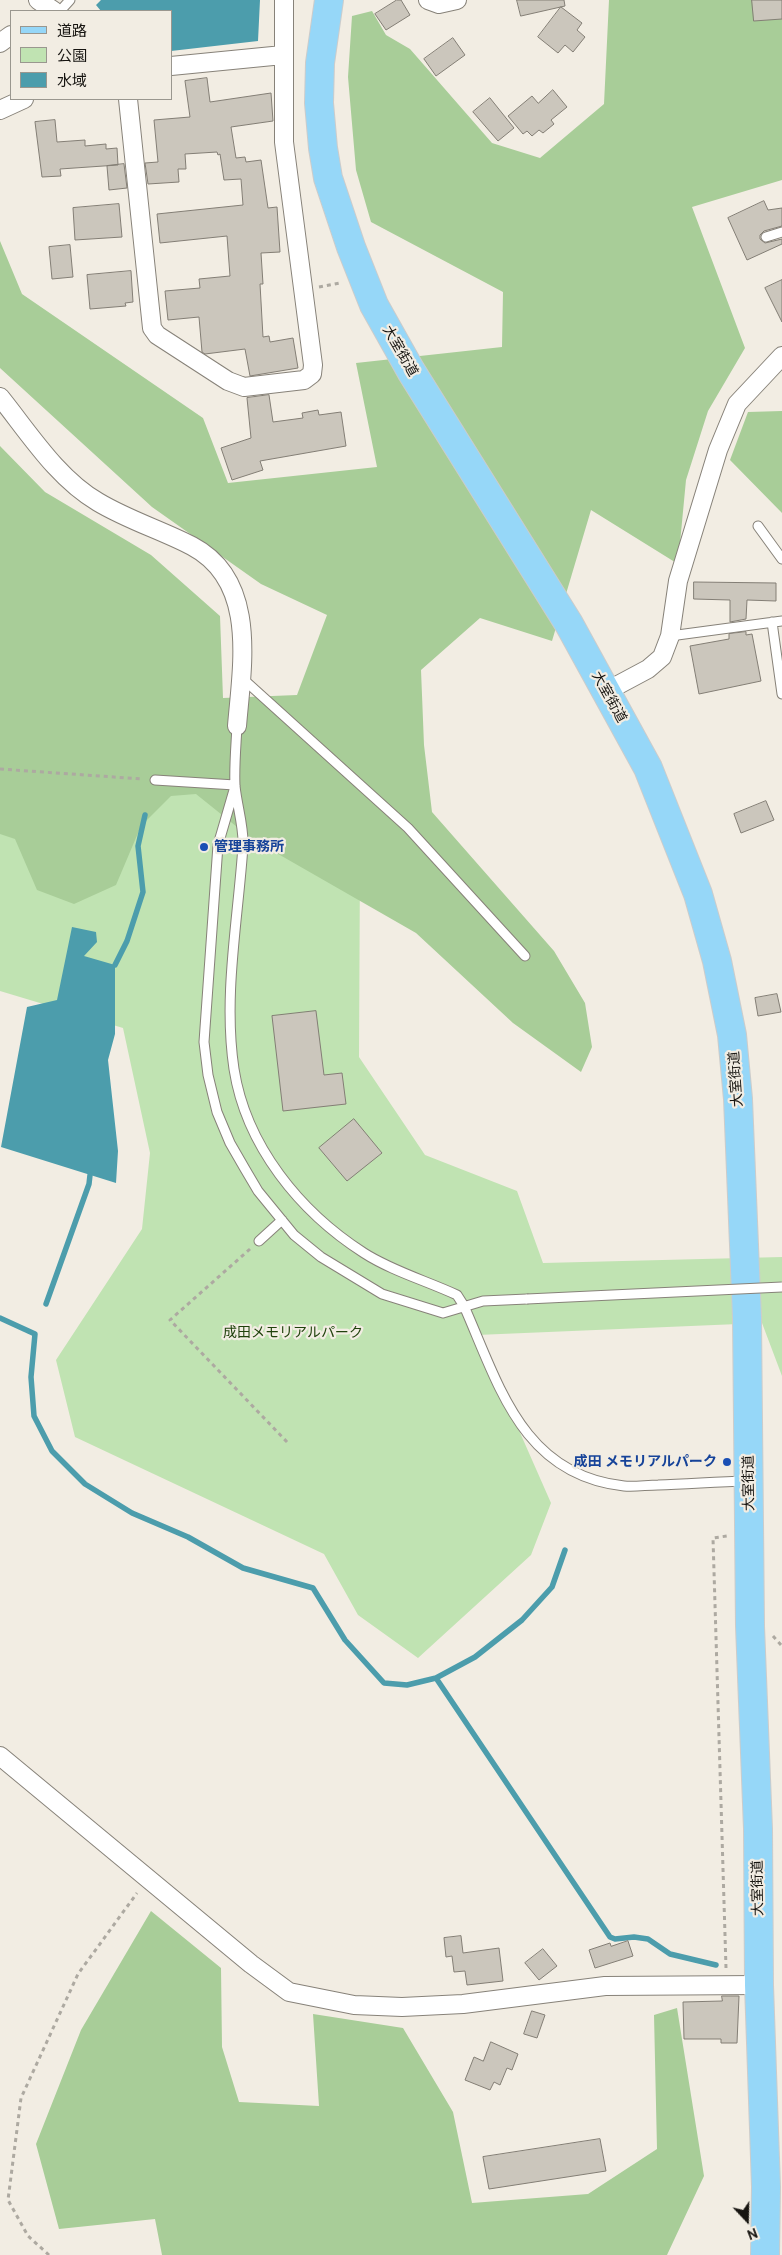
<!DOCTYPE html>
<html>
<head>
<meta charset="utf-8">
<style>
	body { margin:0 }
	#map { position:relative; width:782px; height:2255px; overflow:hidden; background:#f2ede3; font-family:Cabin,"Noto Sans JP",sans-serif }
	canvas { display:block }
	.legend { position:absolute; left:10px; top:10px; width:162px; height:90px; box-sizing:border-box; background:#f2ede3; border:1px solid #9a978f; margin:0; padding:6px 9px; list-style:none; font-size:15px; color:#171511 }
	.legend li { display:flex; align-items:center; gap:10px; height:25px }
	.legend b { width:25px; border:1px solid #9a978f }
	.north { position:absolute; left:722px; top:2195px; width:50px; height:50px; -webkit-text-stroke:4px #f2ede3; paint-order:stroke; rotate:159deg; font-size:14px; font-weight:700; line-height:20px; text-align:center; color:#171511 }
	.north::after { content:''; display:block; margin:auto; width:18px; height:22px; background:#171511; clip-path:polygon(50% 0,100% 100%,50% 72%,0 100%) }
</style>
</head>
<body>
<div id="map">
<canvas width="782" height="2255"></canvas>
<ul class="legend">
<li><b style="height:6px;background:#96d7f8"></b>道路</li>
<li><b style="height:14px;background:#c0e3b2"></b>公園</li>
<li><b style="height:14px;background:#4c9dac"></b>水域</li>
</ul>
<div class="north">N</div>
</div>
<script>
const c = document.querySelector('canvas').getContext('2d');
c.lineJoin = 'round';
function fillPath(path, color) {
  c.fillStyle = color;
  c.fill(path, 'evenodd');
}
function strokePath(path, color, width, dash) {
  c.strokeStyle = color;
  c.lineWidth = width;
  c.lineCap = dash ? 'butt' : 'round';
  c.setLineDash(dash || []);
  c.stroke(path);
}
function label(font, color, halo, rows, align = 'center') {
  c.font = font + ' Cabin,"Noto Sans JP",sans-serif';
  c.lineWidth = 4.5;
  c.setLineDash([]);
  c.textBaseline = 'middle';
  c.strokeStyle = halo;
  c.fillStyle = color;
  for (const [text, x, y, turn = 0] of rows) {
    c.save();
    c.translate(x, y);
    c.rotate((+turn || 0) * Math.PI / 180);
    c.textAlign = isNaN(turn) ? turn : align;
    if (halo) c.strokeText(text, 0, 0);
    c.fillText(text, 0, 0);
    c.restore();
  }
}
fillPath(new Path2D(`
	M0,675L360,857L359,1057L425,1155L517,1191L543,1263L782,1257V1376L762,1323L477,1335L551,1503L531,1555L418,1658L358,1615L324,1554L75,1437L56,1360L142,1229L150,1153L123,1028L0,991Z`), '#c0e3b2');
fillPath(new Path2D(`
	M609,0H782V180L692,207L745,348L708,411L686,480L678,564L591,510L552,641L480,618L421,670L424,745L432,812L554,951L585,1003L592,1047L581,1072L513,1023L416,933L252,839L196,794L171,796L141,826L116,885L74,904L37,890L15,839L0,834V446L45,492L151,555L220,616L223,698L297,695L327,615L261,584L152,507L0,368V241L22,294L203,418L228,483L377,467L356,363L502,347L503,292L371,222L356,170L348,77L352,16L372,11L386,35L410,49L492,143L540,158L604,104Z
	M782,411V513L730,460L748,412Z
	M151,1911L221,1968L222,2047L239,2102L319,2106L313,2014L403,2028L453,2112L472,2203L588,2194L657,2149L654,2015L677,2008L704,2176L667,2255H162L155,2219L59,2229L36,2144L81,2030Z`), '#a8cd98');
fillPath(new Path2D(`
	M101,0H260L258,41L171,51V11H101L96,5Z
	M72,927L96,932L97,942L84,956L115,965V1034L108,1060L118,1151L116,1183L1,1147L27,1007L57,1000Z`), '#4c9dac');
strokePath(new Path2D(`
	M115,965L127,941L143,892L138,846L145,815
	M46,1304L89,1184L90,1175
	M0,1318L35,1334L31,1377L34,1416L52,1451L85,1484L132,1513L188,1537L243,1568L313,1588L345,1640L384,1683L407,1685L436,1678L610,1937L615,1939L634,1937L648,1939L670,1954L716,1965
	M436,1678L475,1657L522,1620L552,1587L565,1550`), '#4c9dac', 5.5);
const building = new Path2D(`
	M397,0H401L410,15L386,30L375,14Z
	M517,0H564L565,6L521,16Z
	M752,0H782V19L754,21Z
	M561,7L582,23L577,30L585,37L573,52L565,45L558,53L538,37Z
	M453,38L465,55L436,76L424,59Z
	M207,78L210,102L271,93L273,121L231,127L236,158L245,157L246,162L261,160L268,208L277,207L280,252L261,253L263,284H260L263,337L269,336L270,342L293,338L298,368L250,376L245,349L205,354L202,352L199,317L168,320L165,291L200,288L199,279L230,276L227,236L160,243L157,214L243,205L241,179L224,180L220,154L218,155L217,152L185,154L186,169H178L179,182L148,184L145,163L158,162L154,120L190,117L185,81Z
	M553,90L567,107L551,120L554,124L543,133L539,130L532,136L527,131L523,134L508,116L532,96L538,103Z
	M490,98L514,128L498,141L473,112Z
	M55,120L57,142L85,140V146L106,144V149L117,148L118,165L60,169L61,176L42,177L35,122Z
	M124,164L127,188L109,190L107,166Z
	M764,201L768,210L782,208V226L764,231L760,235V239L765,243L782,239V244L747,260L728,218Z
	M119,204L122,237L75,240L73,208Z
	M70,245L73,277L52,279L49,247Z
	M131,271L133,302L125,303L126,306L90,309L87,275Z
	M782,280V322L765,288Z
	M269,395L273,422L303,418L302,413L318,410L319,415L341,412L346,446L260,461L263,470L232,480L221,448L251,438L247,398Z
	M694,582L776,583V601L747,600L746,619L730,622V600L694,599Z
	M746,632V635L752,634L761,681L699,694L690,646L729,639V634Z
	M766,801L774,820L741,833L734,814Z
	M777,994L781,1012L758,1016L755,998Z
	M316,1011L324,1075L342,1073L346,1104L283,1111L272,1016Z
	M354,1119L382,1153L347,1181L319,1148Z
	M461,1936L463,1953L499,1948L503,1981L467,1985L465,1971L454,1972L452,1956L446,1957L444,1938Z
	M628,1941L633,1956L595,1968L589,1950L610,1943L611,1946Z
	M543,1949L557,1966L539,1980L525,1963Z
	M722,1996H739L737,2043H721V2039H684L683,2002L722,2001Z
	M532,2011L545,2015L537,2038L524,2034Z
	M491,2042L518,2054L512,2070L507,2068L500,2085L494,2082L490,2090L465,2080L474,2057L483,2061Z
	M600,2139L606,2171L489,2189L483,2157Z`);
fillPath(building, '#cbc6bc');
strokePath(building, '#837e75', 1);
const service = new Path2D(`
	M60,11L70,0
	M766,237L782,232
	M758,526L782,559
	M772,622L782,694
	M670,636L782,621
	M242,678L408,828L525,956
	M237,726C236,746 234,767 235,786C237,806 244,827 243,846C238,920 223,996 234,1069C246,1146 300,1212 364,1253C392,1271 427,1281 457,1295L464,1306C499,1385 522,1475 624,1486C635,1487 647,1485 658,1485C687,1484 716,1482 746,1481
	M155,780L235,785
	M234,790L218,845L204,1042L208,1075L217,1112L230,1143L245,1169L258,1191L294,1235L321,1257L382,1294L443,1313L483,1301L527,1299
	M259,1241L282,1220`);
const minor = new Path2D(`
	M38,0L54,11
	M428,0L439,4L457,0
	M0,43L11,35
	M171,66L283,55
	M128,99L152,328L157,335L228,381L244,387L304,380L312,374L313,365L284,142V0
	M0,110L24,99
	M0,397C29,433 57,478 98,502C128,520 161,530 192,546C258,581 242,665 237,726
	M605,692L648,669L662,657L670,636L678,581L718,450L737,404L782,356
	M0,1756L251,1964L289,1992L354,2005L402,2007L463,2004L605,1986L759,1985`);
const primary = new Path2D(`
	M329,0L320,63L319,103L323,148L328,178L351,247L374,305L411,371L569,624L648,768L698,894L717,961L732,1035L738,1099L747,1318L750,1626L758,1829L759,1985L766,2187L765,2255`);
strokePath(service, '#878279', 11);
strokePath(minor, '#878279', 20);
strokePath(primary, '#cccccb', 30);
strokePath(new Path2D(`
	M319,287L340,283
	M0,769L142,779
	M250,1249L170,1320L288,1443
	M773,1636L782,1646
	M726,1968L713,1538L727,1536
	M49,2255L28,2236L8,2200L21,2098L78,1974L137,1893`), '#ada9a1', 3, [4, 4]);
strokePath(service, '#fff', 9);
strokePath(minor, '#fff', 18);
strokePath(primary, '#96d7f8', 28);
const serviceBridge = new Path2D(`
	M527,1299L782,1287`);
strokePath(serviceBridge, '#878279', 11, []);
strokePath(serviceBridge, '#fff', 9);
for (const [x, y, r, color] of [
	[204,847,5,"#1a4fb4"],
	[727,1462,5,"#1a4fb4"]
]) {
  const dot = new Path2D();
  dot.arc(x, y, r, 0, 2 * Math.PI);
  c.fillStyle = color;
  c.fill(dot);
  strokePath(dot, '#f2ede3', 2);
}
label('14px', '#171511', '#f2ede3', [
	["大室街道",400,351,60],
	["大室街道",609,697,61],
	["大室街道",736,1079,-94],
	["大室街道",749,1483,-91],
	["大室街道",758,1888,-91]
]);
label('bold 14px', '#164399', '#f2ede3', [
	["管理事務所",214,847],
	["成田 メモリアルパーク",717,1462,"right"]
], 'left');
label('14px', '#20420c', '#f2ede3', [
	["成田メモリアルパーク",293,1333]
]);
</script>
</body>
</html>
